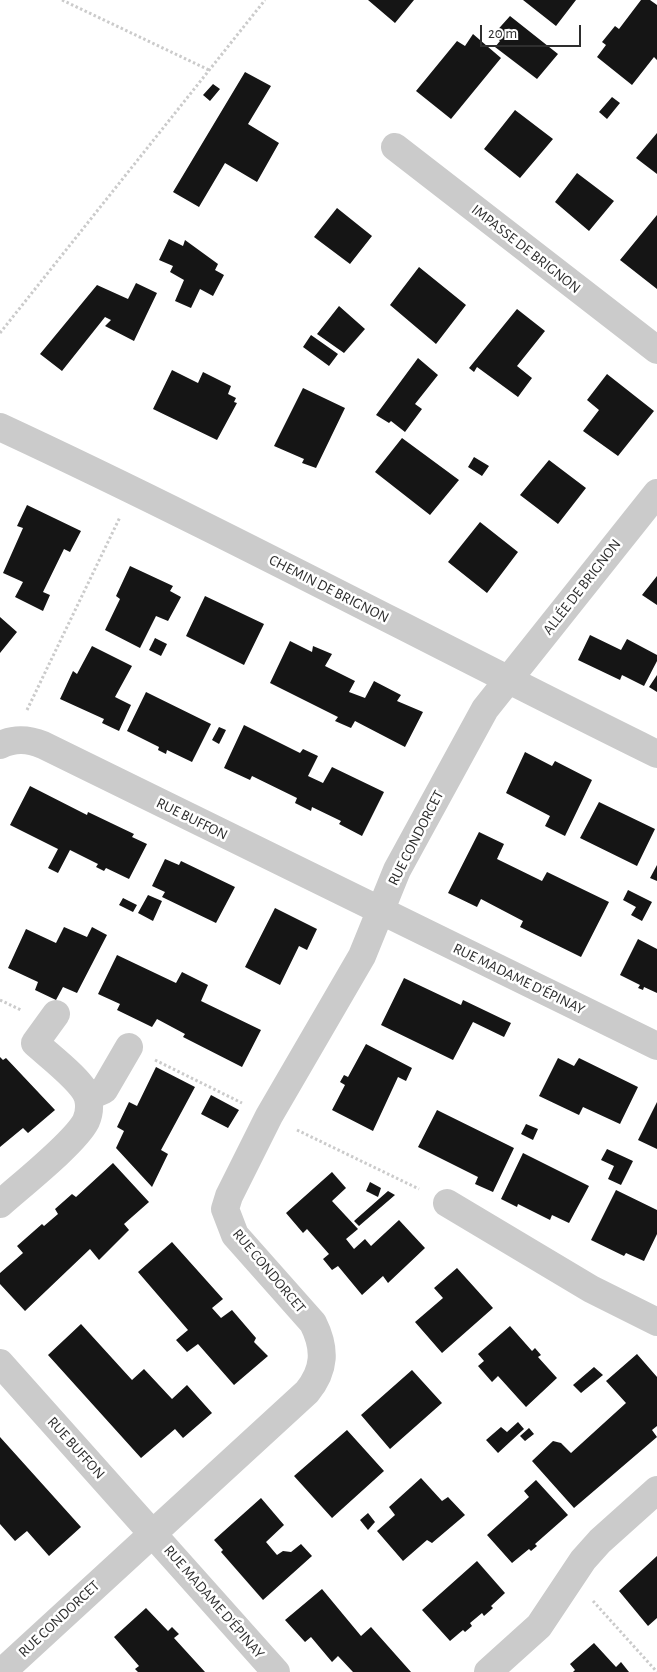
<!DOCTYPE html>
<html>
<head>
<meta charset="utf-8">
<style>
	body { margin:0 }
	#map { position:relative; width:657px; height:1672px; overflow:hidden; background:#fff; font-family:"Alegreya Sans",sans-serif }
	canvas { display:block }
	.scale { position:absolute; left:480px; top:25px; width:101px; height:22px; box-sizing:border-box; border:2px solid #2e2e2e; border-top:0; padding-left:6px; font-size:15px; line-height:18px; white-space:nowrap; color:#2e2e2e; -webkit-text-stroke:4px #fff; paint-order:stroke }
</style>
</head>
<body>
<div id="map">
<canvas width="657" height="1672"></canvas>
<div class="scale">20 m</div>
</div>
<script>
const c = document.querySelector('canvas').getContext('2d');
c.lineJoin = 'round';
function fillPath(path, color) {
  c.fillStyle = color;
  c.fill(path, 'evenodd');
}
function strokePath(path, color, width, dash) {
  c.strokeStyle = color;
  c.lineWidth = width;
  c.lineCap = dash ? 'butt' : 'round';
  c.setLineDash(dash || []);
  c.stroke(path);
}
function label(font, color, halo, rows, align = 'center') {
  c.font = font + ' "Alegreya Sans",sans-serif';
  c.lineWidth = 5;
  c.setLineDash([]);
  c.textBaseline = 'middle';
  c.strokeStyle = halo;
  c.fillStyle = color;
  for (const [text, x, y, turn = 0] of rows) {
    c.save();
    c.translate(x, y);
    c.rotate((+turn || 0) * Math.PI / 180);
    c.textAlign = isNaN(turn) ? turn : align;
    if (halo) c.strokeText(text, 0, 0);
    c.fillText(text, 0, 0);
    c.restore();
  }
}
fillPath(new Path2D(`
	M368,0H414L395,23Z
	M523,0H576L556,26Z
	M641,0H650L657,5V60L654,57L632,85L597,57L606,45L602,42L615,26L619,29Z
	M510,16L558,54L537,79L495,47L500,41L493,35Z
	M473,34L501,58L451,119L416,91L457,41L465,46Z
	M245,72L271,86L248,124L279,143L257,182L225,163L199,207L173,192Z
	M213,84L220,89L210,101L203,95Z
	M612,97L620,103L607,119L599,112Z
	M515,110L553,139L520,178L484,149Z
	M657,133V174L636,158Z
	M577,173L614,201L589,231L555,202Z
	M337,208L372,236L350,264L314,237Z
	M657,215V289L620,260Z
	M169,239L183,246L185,240L218,264L215,270L224,275L213,296L200,289L191,308L175,301L184,280L170,272L173,266L159,260Z
	M419,267L466,305L436,344L390,305Z
	M136,283L157,293L134,341L105,326L111,320L105,317L62,371L40,354L97,285L128,299Z
	M339,306L365,329L344,353L317,334Z
	M517,309L545,331L517,366L532,378L518,397L477,367L474,372L469,368Z
	M311,335L338,354L329,366L303,347Z
	M418,358L438,375L415,404L422,409L405,432L391,421L389,423L376,415Z
	M172,370L198,383L203,372L231,386L228,394L236,398L234,402L237,403L217,440L153,409Z
	M607,374L654,411L618,456L583,431L599,410L587,400Z
	M303,388L345,408L316,468L302,463L304,459L274,446Z
	M402,438L459,480L430,515L375,472Z
	M474,457L489,466L482,476L468,467Z
	M549,460L586,488L558,524L520,495Z
	M27,505L81,531L70,552L64,549L43,592L50,595L43,611L15,597L23,582L3,573L23,528L17,526Z
	M480,522L518,552L487,593L448,562Z
	M130,566L173,586L170,591L181,597L168,621L156,616L140,648L105,630L120,599L116,596Z
	M657,576V605L642,595Z
	M205,596L264,624L244,665L186,636Z
	M0,617L17,632L0,653Z
	M590,635L621,650L627,639L657,655V661L644,686L622,675L620,680L578,660Z
	M155,638L167,644L161,656L149,650Z
	M290,641L312,652L313,646L332,654L325,666L355,681L349,692L365,698L374,681L401,695L397,701L423,712L405,747L355,721L351,728L335,721L338,717L270,683Z
	M92,646L132,666L115,697L131,705L119,731L102,723L104,719L60,699L73,671L77,674Z
	M657,675V692L649,687Z
	M146,692L211,724L192,762L167,750L166,754L158,750L159,747L127,731Z
	M244,725L300,753L303,749L318,756L308,776L323,783L332,767L384,792L362,836L339,824L341,821L312,807L311,811L295,803L297,798L252,776L250,780L224,768Z
	M219,727L226,730L219,744L212,740Z
	M525,752L552,766L555,761L592,780L565,836L545,826L550,816L506,793Z
	M30,786L87,815L88,812L134,834L132,837L147,844L129,879L106,868L104,871L96,867L98,864L70,850L58,873L48,868L58,849L10,825Z
	M599,802L655,829L637,866L580,838Z
	M479,832L504,844L497,859L542,881L547,872L609,902L581,957L520,927L523,921L481,899L477,907L448,893Z
	M165,859L179,865L181,861L235,887L216,923L162,897L165,892L152,886Z
	M657,865V881L650,878Z
	M628,890L652,902L642,921L631,915L636,907L623,900Z
	M148,895L162,901L153,921L138,913Z
	M123,898L137,905L133,912L119,905Z
	M275,908L317,929L307,950L299,946L280,985L245,967Z
	M64,927L87,937L92,927L107,935L77,993L63,987L56,1000L35,990L38,982L8,968L26,929L56,943Z
	M638,939L657,949V993L644,987L643,990L638,988L640,985L620,975Z
	M117,955L176,983L182,972L208,985L201,1001L261,1030L242,1067L183,1037L185,1034L157,1019L152,1027L117,1010L120,1004L98,994Z
	M404,978L461,1005L463,1000L511,1023L504,1037L473,1022L453,1060L381,1025Z
	M366,1044L412,1068L406,1081L398,1077L373,1131L332,1110L345,1085L340,1082L344,1075L348,1077Z
	M0,1057L3,1060L6,1058L55,1110L28,1133L23,1128L0,1147Z
	M558,1058L574,1066L579,1058L638,1087L620,1124L583,1107L579,1115L539,1096Z
	M156,1067L195,1087L161,1150L168,1154L152,1187L116,1148L124,1131L117,1127L129,1102L137,1106Z
	M211,1095L239,1110L228,1128L201,1114Z
	M657,1102V1149L638,1140Z
	M437,1110L514,1148L493,1192L475,1184L478,1177L418,1147Z
	M526,1124L538,1129L533,1140L521,1134Z
	M607,1149L633,1161L621,1185L608,1179L614,1166L601,1160Z
	M523,1153L589,1186L569,1223L552,1215L550,1220L518,1204L517,1207L501,1199Z
	M113,1163L149,1202L124,1224L129,1230L99,1260L90,1249L25,1311L0,1284V1273L23,1253L17,1246L42,1224L44,1226L58,1214L55,1209L72,1194L76,1197Z
	M332,1172L346,1188L332,1201L358,1229L346,1239L354,1249L365,1239L371,1246L399,1220L425,1248L388,1283L383,1276L362,1295L338,1266L332,1270L323,1259L329,1254L307,1229L303,1233L286,1213Z
	M370,1182L381,1188L378,1197L366,1191Z
	M616,1190L657,1210V1234L644,1261L626,1253L624,1256L591,1240Z
	M388,1191L395,1195L359,1226L354,1221Z
	M172,1242L223,1299L212,1308L221,1318L232,1310L256,1338L254,1342L268,1356L234,1385L198,1344L187,1352L176,1340L188,1330L138,1272Z
	M457,1268L493,1308L442,1353L415,1322L443,1298L434,1288Z
	M81,1324L132,1380L144,1369L172,1399L187,1385L212,1413L183,1438L175,1429L141,1458L48,1355Z
	M510,1326L532,1351L535,1348L541,1355L538,1357L557,1378L526,1407L498,1376L492,1382L478,1366L484,1361L478,1354Z
	M637,1354L657,1377V1426L652,1430L657,1437L574,1508L532,1461L553,1441L561,1443L571,1453L626,1403L606,1381Z
	M594,1367L603,1375L581,1393L573,1385Z
	M412,1370L442,1403L390,1449L361,1415Z
	M518,1422L524,1429L498,1453L486,1440L501,1427L507,1432Z
	M529,1428L534,1434L525,1441L520,1436Z
	M347,1430L384,1471L332,1518L294,1476Z
	M0,1437L81,1527L49,1556L27,1531L15,1541L0,1524Z
	M421,1478L442,1501L448,1497L465,1515L432,1543L427,1540L403,1561L377,1531L395,1515L389,1507Z
	M536,1480L568,1515L535,1544L537,1546L531,1551L529,1549L512,1563L487,1535L529,1497L524,1491Z
	M261,1498L284,1525L266,1542L277,1555L283,1551L291,1552L301,1544L312,1556L263,1600L221,1552L223,1550L214,1540Z
	M368,1513L375,1522L368,1530L360,1520Z
	M657,1556V1618L648,1626L619,1591Z
	M477,1561L505,1593L491,1606L493,1608L484,1616L482,1613L470,1623L472,1626L465,1632L463,1630L450,1641L422,1610Z
	M322,1589L361,1636L371,1627L411,1672H353L338,1656L332,1662L311,1637L305,1642L285,1620Z
	M146,1608L168,1631L172,1627L179,1634L174,1638L205,1672H138L135,1669L139,1666L114,1637Z
	M594,1643L616,1667L621,1662L629,1672H573L575,1670L570,1664Z`), '#151515');
strokePath(new Path2D(`
	M62,0L209,70
	M0,333L265,0
	M27,710L120,517
	M0,1000L21,1010
	M155,1060L242,1103
	M297,1130L419,1189
	M593,1601L657,1672`), '#cbcbcb', 3, [2.5, 2.5]);
strokePath(new Path2D(`
	M395,147L657,350
	M0,427C222,530 437,646 657,754
	M0,745C15,738 28,739 43,745L657,1046
	M88,1097L104,1090L129,1047
	M447,1203L591,1289L657,1322
	M0,1204C20,1186 75,1143 86,1121C89,1114 90,1106 88,1098C84,1082 48,1055 35,1043L56,1014
	M0,1363L276,1672
	M2,1672L307,1392C325,1370 326,1349 313,1323L235,1235L225,1209L229,1196L269,1116L362,956L397,870L485,709L657,493
	M488,1672L539,1626L583,1560L600,1541L657,1490`), '#cbcbcb', 28);
label('15px', '#2e2e2e', '#fff', [
	["IMPASSE DE BRIGNON",526,249,38],
	["ALLÉE DE BRIGNON",582,587,-52],
	["CHEMIN DE BRIGNON",329,589,27],
	["RUE BUFFON",192,819,26],
	["RUE CONDORCET",416,838,-63],
	["RUE MADAME D'ÉPINAY",519,979,26],
	["RUE CONDORCET",269,1271,50],
	["RUE BUFFON",76,1448,48],
	["RUE MADAME D'ÉPINAY",214,1602,49],
	["RUE CONDORCET",59,1619,-43]
]);
</script>
</body>
</html>
